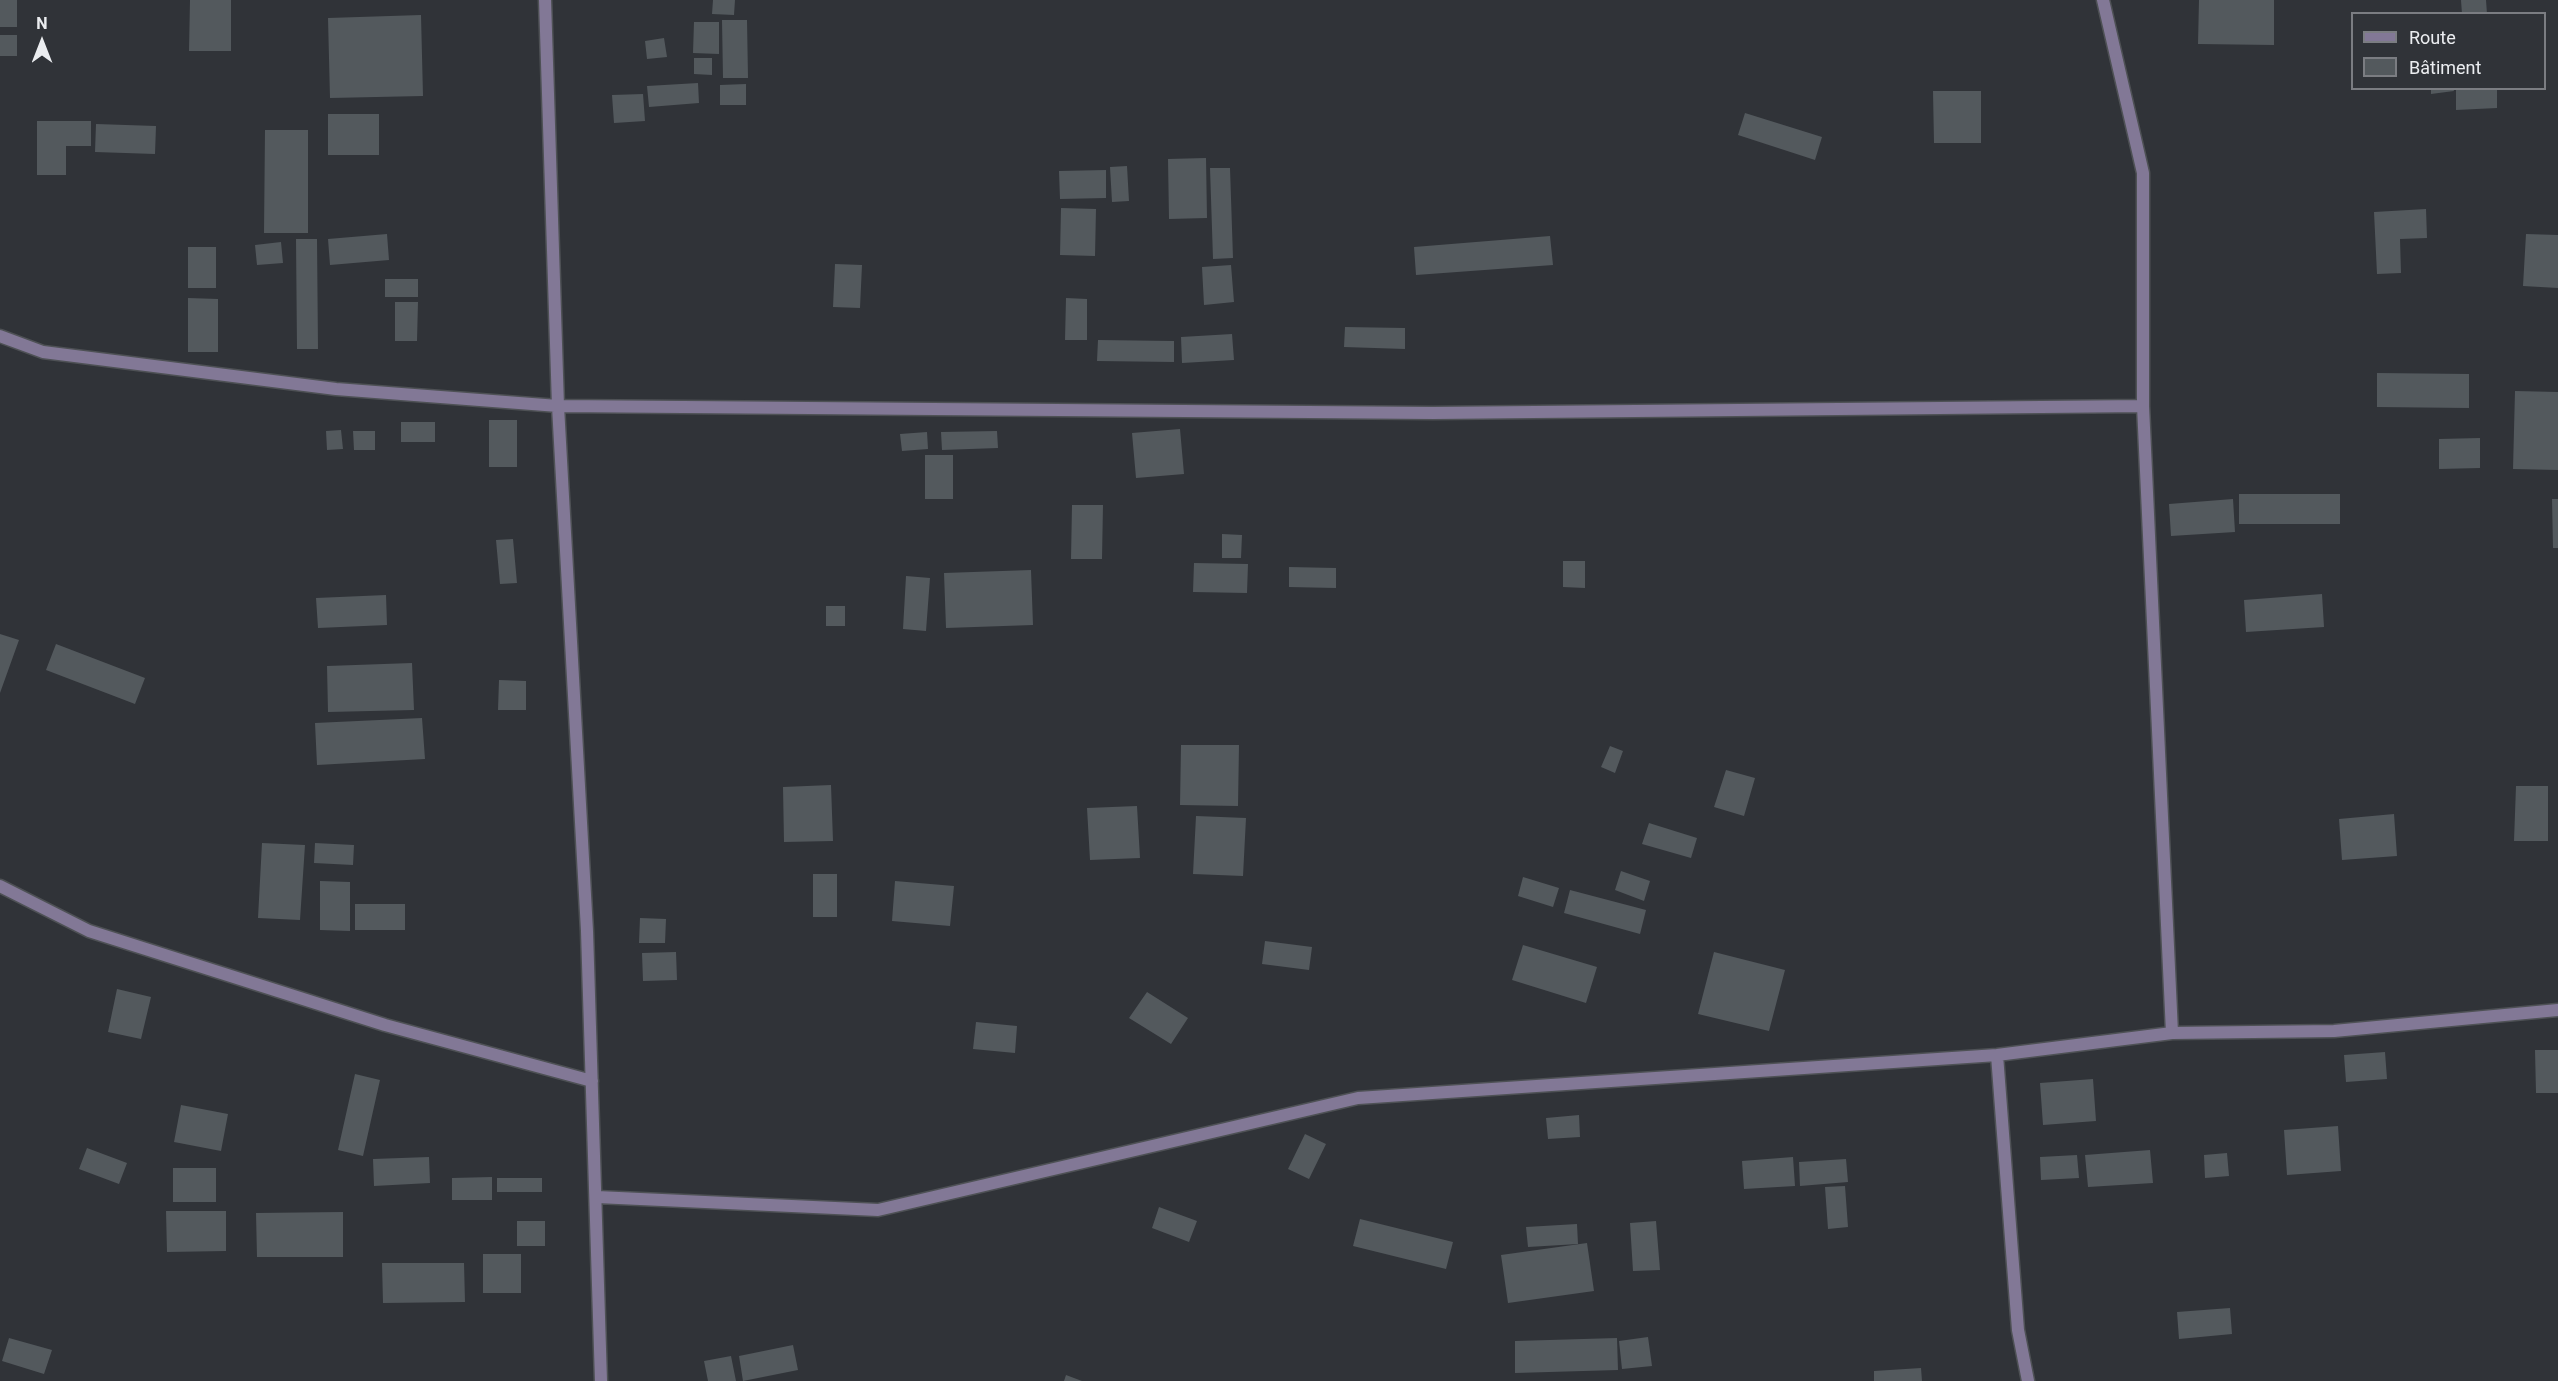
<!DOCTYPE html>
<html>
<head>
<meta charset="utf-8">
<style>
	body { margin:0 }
	#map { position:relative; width:2558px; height:1381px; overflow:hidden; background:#303338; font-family:Roboto,sans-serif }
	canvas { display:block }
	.legend { position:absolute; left:2351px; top:12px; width:195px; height:78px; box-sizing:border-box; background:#303338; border:2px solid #7b7d82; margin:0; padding:8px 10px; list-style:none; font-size:18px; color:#ebedf0 }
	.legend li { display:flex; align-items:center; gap:12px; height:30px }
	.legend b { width:30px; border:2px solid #7b7d82 }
	.north { position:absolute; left:12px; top:12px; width:60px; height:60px; -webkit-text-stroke:4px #303338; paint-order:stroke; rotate:0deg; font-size:16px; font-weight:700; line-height:24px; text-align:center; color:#ebedf0 }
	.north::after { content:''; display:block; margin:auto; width:21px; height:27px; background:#ebedf0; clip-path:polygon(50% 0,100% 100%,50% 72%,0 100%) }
</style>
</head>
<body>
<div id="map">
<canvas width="2558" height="1381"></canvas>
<ul class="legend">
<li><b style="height:8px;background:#827896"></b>Route</li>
<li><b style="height:16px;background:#53595d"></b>Bâtiment</li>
</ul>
<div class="north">N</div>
</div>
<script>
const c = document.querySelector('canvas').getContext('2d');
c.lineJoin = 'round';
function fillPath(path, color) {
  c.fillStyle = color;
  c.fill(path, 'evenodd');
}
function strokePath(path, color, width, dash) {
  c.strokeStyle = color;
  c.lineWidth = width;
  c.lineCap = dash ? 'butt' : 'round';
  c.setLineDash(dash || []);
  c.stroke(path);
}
fillPath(new Path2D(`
	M0,0H17V27H0Z
	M190,0H231V51H189Z
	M713,0H735L734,15L712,14Z
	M2199,0H2274V45L2198,44Z
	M2461,0H2486L2487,14H2462Z
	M421,15L423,96L330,98L328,18Z
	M722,20H747L748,78H723Z
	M694,22H719V54L693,53Z
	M0,35H17V56H0Z
	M664,38L667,57L647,59L645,41Z
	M694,58H712V75L694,74Z
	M698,83L699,103L649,107L647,86Z
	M746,84V105H720V85Z
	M2431,88H2453L2454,91L2431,94Z
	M2456,88H2497V108L2456,110Z
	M1933,91H1981V143H1934Z
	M643,94L645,121L614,123L612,95Z
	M1745,113L1822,137L1815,160L1738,135Z
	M328,114H379V155H328Z
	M37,121H91V146H66V175H37Z
	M96,124L156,126L155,154L95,152Z
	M265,130H308V233H264Z
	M1206,158L1207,218L1169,219L1168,159Z
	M1127,166L1129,201L1112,202L1110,167Z
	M1210,168H1230L1233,258L1213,259Z
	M1106,170V198L1060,199L1059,171Z
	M1061,208L1096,209L1095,256L1060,255Z
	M2426,209L2427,238L2400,239L2401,273L2377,274L2374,212Z
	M387,234L389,260L330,265L328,239Z
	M2526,234L2558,235V288L2523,286Z
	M1550,236L1553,265L1416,275L1414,247Z
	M296,239H317L318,349H297Z
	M281,242L283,263L257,265L255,245Z
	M188,247H216V288H188Z
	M835,264L862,265L860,308L833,307Z
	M1231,265L1234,302L1204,305L1202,267Z
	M385,279H418V297H385Z
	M188,298L218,299V352H188Z
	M1066,298L1087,299V340H1065Z
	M395,302H418L417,341H395Z
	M1345,327L1405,328V349L1344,347Z
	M1232,334L1234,360L1182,363L1181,337Z
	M1098,340L1174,341V362L1097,361Z
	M2377,373L2469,374V408L2377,407Z
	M2515,391L2558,392V470L2513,469Z
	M489,420H517V467H489Z
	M401,422H435V442H401Z
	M1180,429L1184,474L1136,478L1132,433Z
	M341,430L343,449L327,450L326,431Z
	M353,431H375V450H354Z
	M997,431L998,448L942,450L941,432Z
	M927,432L928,449L902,451L900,434Z
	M2480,438V468L2439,469V439Z
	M925,455H953V499H925Z
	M2239,494H2340V524H2239Z
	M2233,499L2235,532L2171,536L2169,504Z
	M2552,499H2558V548H2553Z
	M1072,505H1103L1102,559H1071Z
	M1222,534L1242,535L1241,558H1222Z
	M513,539L517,583L500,584L496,540Z
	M1563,561H1585V588L1563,587Z
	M1194,563L1248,564L1247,593L1193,592Z
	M1289,567L1336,568V588L1289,587Z
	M1031,570L1033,625L946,628L944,573Z
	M906,576L930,578L926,631L903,629Z
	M2322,594L2324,627L2246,632L2244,600Z
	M386,595L387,625L318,628L316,598Z
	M826,606H845V626H826Z
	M0,634L19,640L0,693Z
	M56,644L145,678L135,704L46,670Z
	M412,663L414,710L328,712L327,666Z
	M499,680L526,681V710H498Z
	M422,718L425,759L317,765L315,723Z
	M1181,745H1239L1238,806L1180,805Z
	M1610,746L1623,751L1615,773L1601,767Z
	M1726,770L1755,778L1744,816L1714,807Z
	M831,785L833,841L784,842L783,787Z
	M2516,786H2548V841H2514Z
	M1137,806L1140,858L1090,860L1087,808Z
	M2394,814L2397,856L2342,860L2339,819Z
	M1196,816L1246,818L1243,876L1193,874Z
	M1649,823L1697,838L1691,858L1642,844Z
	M262,843L305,845L300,920L258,918Z
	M315,843L354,845L353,865L314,863Z
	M1621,871L1650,881L1644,901L1615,890Z
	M813,874H837V917H813Z
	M1523,877L1559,888L1553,907L1518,896Z
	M320,881L350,882V931L320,930Z
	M895,881L954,886L950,926L892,921Z
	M1570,890L1646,910L1640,934L1564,913Z
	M355,904H405V930H355Z
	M640,918L666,919L665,943H639Z
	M1265,941L1312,947L1309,970L1262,964Z
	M1523,945L1597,967L1586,1003L1512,980Z
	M676,952L677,980L643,981L642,953Z
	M1714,952L1785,970L1769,1031L1698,1014Z
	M117,989L151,997L141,1039L108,1032Z
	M1147,992L1188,1018L1171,1044L1129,1018Z
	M976,1022L1017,1026L1015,1053L973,1049Z
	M2535,1050H2558V1093H2536Z
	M2385,1052L2387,1079L2346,1082L2344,1055Z
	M355,1074L380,1080L363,1156L338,1150Z
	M2093,1079L2096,1121L2043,1125L2040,1083Z
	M181,1105L228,1114L221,1151L174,1142Z
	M1579,1115L1580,1137L1548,1139L1546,1118Z
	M2338,1126L2341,1171L2287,1175L2284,1130Z
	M1305,1134L1326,1144L1309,1179L1288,1169Z
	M87,1148L127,1163L119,1184L79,1169Z
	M2150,1150L2153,1183L2088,1187L2085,1155Z
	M2227,1153L2229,1176L2205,1178L2204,1155Z
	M2077,1155L2079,1178L2041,1180L2040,1157Z
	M429,1157L430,1183L374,1186L373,1159Z
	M1793,1157L1795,1186L1744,1189L1742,1161Z
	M1846,1159L1848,1182L1800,1186L1799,1162Z
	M173,1168H216V1202H173Z
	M492,1177V1200H452V1178Z
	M497,1178H542V1192H497Z
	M1845,1186L1848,1227L1828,1229L1825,1187Z
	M1159,1207L1197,1221L1189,1242L1152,1228Z
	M166,1211H226V1251L167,1252Z
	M343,1212V1257H257L256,1213Z
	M1360,1219L1453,1242L1446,1269L1353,1246Z
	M517,1221H545V1246H517Z
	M1656,1221L1660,1270L1633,1271L1630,1223Z
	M1577,1224L1578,1244L1528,1247L1526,1227Z
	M1587,1243L1594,1291L1508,1303L1501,1255Z
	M483,1254H521V1293H483Z
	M382,1263H464L465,1302L383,1303Z
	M2230,1308L2232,1334L2179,1339L2177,1312Z
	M1648,1337L1652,1366L1622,1369L1619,1341Z
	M9,1338L52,1350L44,1374L2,1361Z
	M1617,1338L1618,1370L1515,1373V1341Z
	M793,1345L798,1370L743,1381L739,1356Z
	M731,1356L736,1381H708L704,1361Z
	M1921,1368L1922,1381H1874V1371Z
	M1066,1375L1082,1381H1064Z`), '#53595d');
const minor = new Path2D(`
	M545,0L558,406L587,931L601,1381
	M2103,0L2143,173V406
	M0,336L43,352L336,389L558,406L1433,413L2143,406L2172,1033
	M0,886L89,931L385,1025L592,1081
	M1997,1055L2018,1330L2028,1381
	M597,1197L878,1210L1358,1098L1997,1055L2172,1033L2334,1031L2558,1010`);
strokePath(minor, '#4e5155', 15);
strokePath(minor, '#827896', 12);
</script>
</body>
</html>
